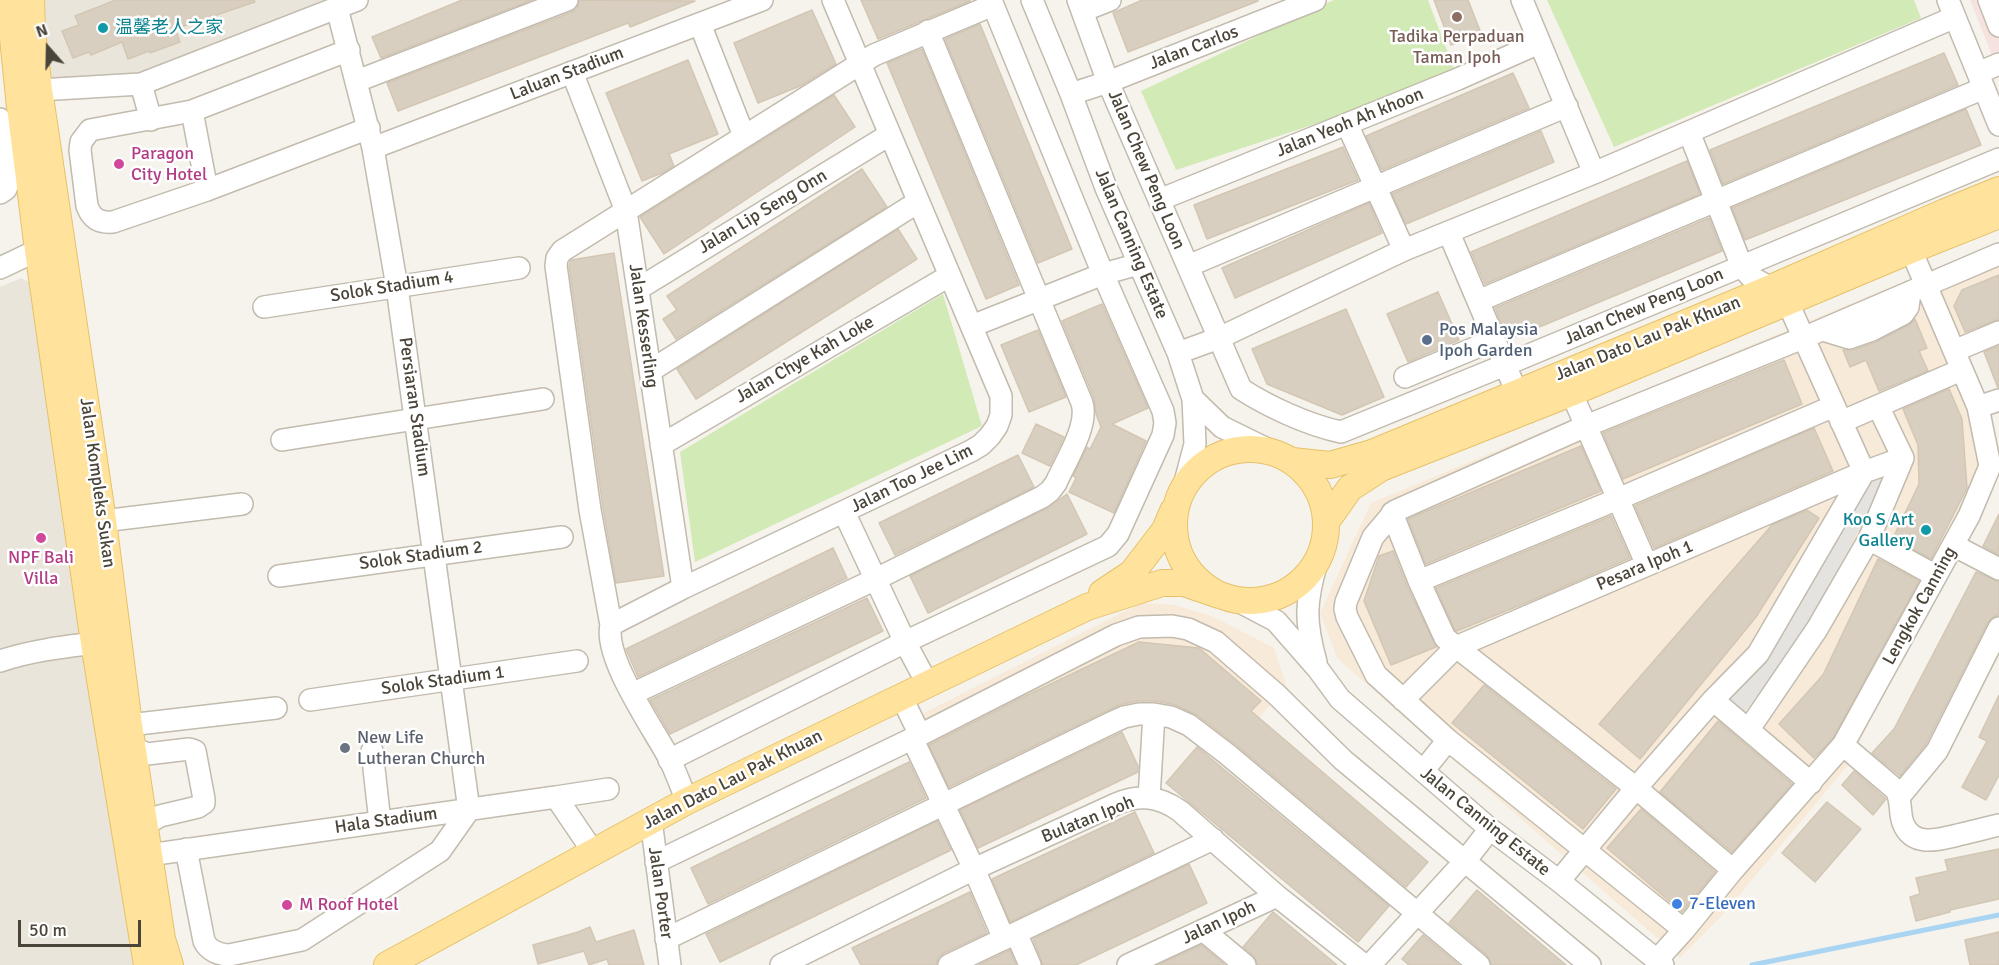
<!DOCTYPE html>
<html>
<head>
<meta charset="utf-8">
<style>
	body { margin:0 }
	#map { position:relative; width:1999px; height:965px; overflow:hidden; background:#f6f3ec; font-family:Signika,sans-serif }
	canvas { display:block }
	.north { position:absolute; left:18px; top:18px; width:60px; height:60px; -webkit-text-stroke:4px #fff; paint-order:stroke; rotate:340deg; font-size:16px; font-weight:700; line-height:24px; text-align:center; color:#4b4439 }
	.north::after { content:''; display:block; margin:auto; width:21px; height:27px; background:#4b4439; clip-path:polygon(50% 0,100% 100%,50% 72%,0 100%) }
	.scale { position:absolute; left:18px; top:920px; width:123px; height:27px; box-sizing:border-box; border:3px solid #4b4439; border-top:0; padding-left:8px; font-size:18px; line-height:21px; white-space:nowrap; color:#4b4439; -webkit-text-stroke:4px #fff; paint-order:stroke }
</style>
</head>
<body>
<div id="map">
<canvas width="1999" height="965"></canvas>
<div class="north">N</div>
<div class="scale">50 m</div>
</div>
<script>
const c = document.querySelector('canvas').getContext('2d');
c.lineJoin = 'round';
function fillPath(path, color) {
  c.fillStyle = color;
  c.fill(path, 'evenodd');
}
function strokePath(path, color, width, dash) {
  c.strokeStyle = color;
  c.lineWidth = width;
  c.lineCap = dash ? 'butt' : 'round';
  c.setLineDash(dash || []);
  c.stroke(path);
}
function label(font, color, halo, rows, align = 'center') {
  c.font = font + ' Signika,"Noto Sans SC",sans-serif';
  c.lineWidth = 5;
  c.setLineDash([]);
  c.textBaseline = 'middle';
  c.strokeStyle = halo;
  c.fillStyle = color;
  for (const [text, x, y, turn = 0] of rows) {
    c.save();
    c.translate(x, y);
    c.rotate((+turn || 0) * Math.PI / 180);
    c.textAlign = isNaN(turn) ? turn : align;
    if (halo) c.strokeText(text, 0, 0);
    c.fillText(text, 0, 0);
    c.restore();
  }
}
fillPath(new Path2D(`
	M43,0H366L141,82L43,89Z
	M21,278L33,284L133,965H0V287Z`), '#eae5da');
fillPath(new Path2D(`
	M1999,242V332L1950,352L1984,438V506L1929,601L1848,765L1725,912L1680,958L1337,658L1320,613L1371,503Z
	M1141,603L1175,605L1214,617L1274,648L1287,687L1227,752L1134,710L943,801L904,723Z`), '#f7ead8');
fillPath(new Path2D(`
	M1970,0H1999V73Z`), '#f6e3e0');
fillPath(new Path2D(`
	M1334,0H1428L1457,77L1176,170L1141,91Z
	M1547,0H1914L1921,18L1614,147Z
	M943,294L982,426L695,562L680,452Z`), '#d2eab5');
fillPath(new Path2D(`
	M1890,471L1790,660L1743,713L1726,701L1866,479Z`), '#e5e3e0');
strokePath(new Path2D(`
	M1752,965L1999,915`), '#a9d4f2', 5);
const building = new Path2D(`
	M116,0H254L255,2L175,29L180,42L150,53L149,51L128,59L122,42L91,55L89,52L73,58L62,31L79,25L75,16Z
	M462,0H532L381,58L372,37Z
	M579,0L695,1L630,27L628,23L398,111L387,83L572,12L577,8Z
	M861,0H970V1L878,39Z
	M1142,0H1258V1L1128,52L1113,13Z
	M1434,0H1468L1481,33L1451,45Z
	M812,10L836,64L800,86L758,103L734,43Z
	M980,24L1072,249L1038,263L945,39Z
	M922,49L1019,285L986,299L887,63Z
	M1944,53L1958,85L1723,184L1710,150Z
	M688,60L718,134L669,154L674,166L662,173L642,181L606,93Z
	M1513,73L1529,108L1382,170L1366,136Z
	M834,95L855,127L664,254L640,217Z
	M1966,109L1981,145L1745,240L1732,208Z
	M1541,131L1554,162L1406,224L1392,194Z
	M1343,147L1358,180L1207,239L1194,205Z
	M1687,161L1700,194L1485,284L1471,252Z
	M862,169L887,207L676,339L663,319L677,310L667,296Z
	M1369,203L1382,233L1235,298L1222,268Z
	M1709,218L1722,251L1508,340L1495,308Z
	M898,229L917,259L696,399L677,369Z
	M614,253L664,576L616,583L603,508L569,266L571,260Z
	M1999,275V319L1965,332L1954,306L1962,290Z
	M1438,292L1459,340L1408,362L1387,314Z
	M1102,304L1148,408L1112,424L1146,441L1114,513L1069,492L1076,478L1073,476L1087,447L1090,449L1101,427L1096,414L1094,398L1062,321Z
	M1346,309L1384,397L1342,415L1267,384L1252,349Z
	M1915,319L1927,348L1919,351L1928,371L1879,391L1866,360L1850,367L1843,350H1853L1876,342L1909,325Z
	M1038,330L1066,397L1029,412L1001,345Z
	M1999,346V388H1998L1984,352Z
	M1784,360L1802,404L1623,479L1603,433Z
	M1949,389L1962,419L1967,488L1931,559L1893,538L1919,484L1918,445L1903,409Z
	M1036,424L1064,437L1050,466L1022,453Z
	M1814,428L1833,471L1654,548L1635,506Z
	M1581,446L1601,491L1426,564L1408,519Z
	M1018,455L1034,487L895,555L879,523Z
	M1067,494L1087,534L928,613L910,576L1048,508Z
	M1807,510L1819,518L1756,617L1640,759L1599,724L1772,525Z
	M1999,514V555L1983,546Z
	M1611,516L1630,558L1540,597L1457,631L1455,630L1436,588Z
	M833,548L847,578L638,677L626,649Z
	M1393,551L1407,586L1436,647L1391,665L1364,601L1379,556Z
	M1878,559L1919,581L1833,738L1814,758L1779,724L1823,675Z
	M1976,572L1999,582V615L1993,617L1988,622L1926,744L1900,776L1872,753L1894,729Z
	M867,598L883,631L670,734L650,700Z
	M1139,642L1199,648L1261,701L1251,711L1428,862L1406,887L1235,744L1197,715L1176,705L1156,701H1137L1119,705L949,787L929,745L1017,700Z
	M1484,685L1616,789L1583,829L1452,723Z
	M1999,695V775L1986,800L1962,787L1987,741L1979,737Z
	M1718,721L1792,784L1732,852L1660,792Z
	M1122,732L1138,766V772L978,848L960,810Z
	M1197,747L1389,906L1358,942L1166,783Z
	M909,762L926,798L708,904L691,868Z
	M1854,771L1886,799L1873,815L1842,785Z
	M1827,802L1861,829L1815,882L1782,853Z
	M1641,809L1715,872L1682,912L1607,848Z
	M1135,812L1154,853L1010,922L992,879Z
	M937,821L951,850L720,962L706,934Z
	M1999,849V899L1950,910V912L1916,921L1910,897L1920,894L1916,878L1948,871L1945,860Z
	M1189,864L1207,903L1076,965H1043L1033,939Z
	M1477,890L1566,965H1491L1487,955L1449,923Z
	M970,892L987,933L944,953L938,958L936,965H861L852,948Z
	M1273,912L1337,965H1257L1254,956L1243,947Z
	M590,927L596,942L634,930L644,965H609L607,959L589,965L584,951L538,964L533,945L578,932Z
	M1999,932V965H1970L1965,940Z
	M1423,935L1459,965H1409L1402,959Z
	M1201,945L1225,965H1158Z
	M1010,950L1016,965H979L1008,951Z`);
fillPath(building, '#d8cfc1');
strokePath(building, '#d3c7b4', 1.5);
const minor = new Path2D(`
	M1032,0L1071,94L1106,188L1178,353L1193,399L1222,427L1273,452
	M1078,0L1108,82L1241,389C1269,407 1308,425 1341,432L1505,365L1999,159
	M1522,0L1594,173
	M1948,0L1999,125
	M1989,0L1999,26
	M1082,11L1110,0
	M700,24L744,136
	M349,50L192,111L90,130L81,142L80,150L87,206C92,219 99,223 113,222L207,190L369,128
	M572,72L626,211L683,588
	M1978,73L1999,64
	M357,81L567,0
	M141,84L151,120
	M39,90L141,84L357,0
	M1071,94L1108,82L1315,0
	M192,111L207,190
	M0,119L9,180L6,189L0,193
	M1347,124L1404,250
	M1689,132L1742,267L1751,277L1771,288
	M373,148L762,0
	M1159,200L1458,79L1539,43
	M1449,233L1517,393L1531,389
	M1188,266L1567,106
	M0,268L38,250
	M638,289L889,135
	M1777,291L1783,292L1864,472
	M1478,301L1984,88
	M264,307L519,268
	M972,326L1103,274L1139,264
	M1823,330L1849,338L1872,330L1903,314L1908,307L1910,292
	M1954,351L1999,332
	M1178,353L1219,338L1404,250L1594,173L1955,17
	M650,371L918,202
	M1405,377L1494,340
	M1561,382L1568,385L1647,565
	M1978,407L1999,400
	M1841,422L1961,370
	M282,440L543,399
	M661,445L949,276
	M1184,486L1195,444L1193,399
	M844,512L905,642L927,683
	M1392,513L1419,581L1445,638L1636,788L1733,870
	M103,521L242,504
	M1869,539L1936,576
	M1953,545L1999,569
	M279,576L562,537
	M1419,581L1618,499L1834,406
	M1238,601L1276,621L1318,669L1340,699L1490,829L1559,881L1663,965
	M611,625L683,588L971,451L981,445L990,436L997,426L1001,415V396L833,0
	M0,661C30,651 62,647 94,643
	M1316,662C1305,622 1305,603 1317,562
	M632,694L876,579L1042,497L1050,491L1056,483C1065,462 1089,426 1082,403L928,31
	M901,696L920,735
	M310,700L577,661
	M1403,700L1456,647L1864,472L1903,458
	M1713,700L1811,783
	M129,725L276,708
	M1749,729L1817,629L1869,539L1903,458L1878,406
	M912,738L974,869L1004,939
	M1843,745L1896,790C1902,801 1899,812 1903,823C1913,849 1941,839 1962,834C1974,831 1987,828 1999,825
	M132,747L147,754L189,749L195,751L204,799V803L198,807L160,816L144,825
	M372,751L380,822
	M669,760L905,642L1108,546L1118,534L1163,435L1165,423L1163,411L1103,274L993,5L874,55L562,251L557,258L556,266L590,510L611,625C603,657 653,728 669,758C676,772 681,787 687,801
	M1423,771L1448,740
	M556,797L608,789
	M1899,797L1937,751L1999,628
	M1149,798L1154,714
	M651,820L670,965
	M186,849L204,941C208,950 219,955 229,955L302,940L440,851L469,810L397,287L373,148L337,8
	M149,855L556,797L594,853
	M656,862L920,735L1116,635L1139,627L1172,626L1188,629L1216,642L1277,695L1343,760L1590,965
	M1559,881L1636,788L1713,700L1758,654L1864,472
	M1203,930L1245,965
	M1684,930L1448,740L1376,675L1347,617L1345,609L1346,602L1373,537L1395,511L1586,426L1803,338L1999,254
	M1016,933L1030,965
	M666,939L1111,723L1124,717L1139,714H1154L1171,717L1189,725L1227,754L1479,965
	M1657,960L1684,930L1733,870L1843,745L1969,516L1990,466L1978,407L1911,250L1912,236
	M781,965L974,869L1116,804C1140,794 1159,796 1180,811L1277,896L1364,965
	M949,965L1213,839
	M1128,965L1277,896
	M1370,965L1465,861L1490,829`);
const major = new Path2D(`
	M11,0L12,28L20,107L38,250L94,643L147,965
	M31,0L32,32L39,90L103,521L129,725L162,939L170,965
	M1174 525a76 76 0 1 1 152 0a76 76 0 1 1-152 0Z
	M1292,461L1330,465L1372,453L1771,288L1945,212L1999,190
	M1326,522L1350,488L1381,468L1571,393L1911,250L1999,215
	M1102,593L1132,573L1165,530L1173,511
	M387,965L687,801L1087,607L1162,583H1184L1219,595`);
strokePath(minor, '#c2bbae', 24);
strokePath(major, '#e6c16a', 28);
strokePath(minor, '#fff', 21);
strokePath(major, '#ffe39c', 26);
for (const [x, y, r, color] of [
	[1457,17,6,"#8d6e63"],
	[103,28,6,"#0f9aa8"],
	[119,164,6,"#d1479c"],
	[1427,340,6,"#5c6f8a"],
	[1926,530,6,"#0f9aa8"],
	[41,538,6,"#d1479c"],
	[345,748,6,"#6b7280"],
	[1677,904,6,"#3f7fe0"],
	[287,905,6,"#d1479c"]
]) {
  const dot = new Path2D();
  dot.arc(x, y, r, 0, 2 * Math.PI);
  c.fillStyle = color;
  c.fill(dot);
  strokePath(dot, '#fff', 2);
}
label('18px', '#0d838f', '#fff', [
	["温馨老人之家",115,28],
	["Koo S Art",1914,520,"right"],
	["Gallery",1914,541,"right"]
], 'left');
label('18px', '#785e54', '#fff', [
	["Tadika Perpaduan",1457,37],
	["Taman Ipoh",1457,58]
]);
label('18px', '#4b4439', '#fff', [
	["Jalan Carlos",1194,48,-21],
	["Laluan Stadium",567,74,-21],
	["Jalan Yeoh Ah khoon",1350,123,-22],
	["Jalan Chew Peng Loon",1146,170,67],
	["Jalan Lip Seng Onn",763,212,-31],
	["Jalan Canning Estate",1131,244,67],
	["Solok Stadium 4",392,287,-9],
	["Jalan Chew Peng Loon",1644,307,-23],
	["Jalan Kesserling",643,326,82],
	["Jalan Dato Lau Pak Khuan",1648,339,-22],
	["Jalan Chye Kah Loke",805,360,-30],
	["Persiaran Stadium",414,407,82],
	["Jalan Too Jee Lim",912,479,-26],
	["Jalan Kompleks Sukan",97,483,82],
	["Solok Stadium 2",421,556,-8],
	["Pesara Ipoh 1",1645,566,-23],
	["Lengkok Canning",1920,606,-61],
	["Solok Stadium 1",443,681,-8],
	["Jalan Dato Lau Pak Khuan",733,780,-27],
	["Bulatan Ipoh",1088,820,-22],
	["Hala Stadium",386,821,-8],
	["Jalan Canning Estate",1485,822,39],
	["Jalan Porter",660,893,82],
	["Jalan Ipoh",1219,923,-25]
]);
label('18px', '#b23c85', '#fff', [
	["Paragon",131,154],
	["City Hotel",131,175],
	["NPF Bali",41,558,"center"],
	["Villa",41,579,"center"],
	["M Roof Hotel",299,905]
], 'left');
label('18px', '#4e5e75', '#fff', [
	["Pos Malaysia",1439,330],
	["Ipoh Garden",1439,351]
], 'left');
label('18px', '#5b616d', '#fff', [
	["New Life",357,738],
	["Lutheran Church",357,759]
], 'left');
label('18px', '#366cbe', '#fff', [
	["7-Eleven",1689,904]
], 'left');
</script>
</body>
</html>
